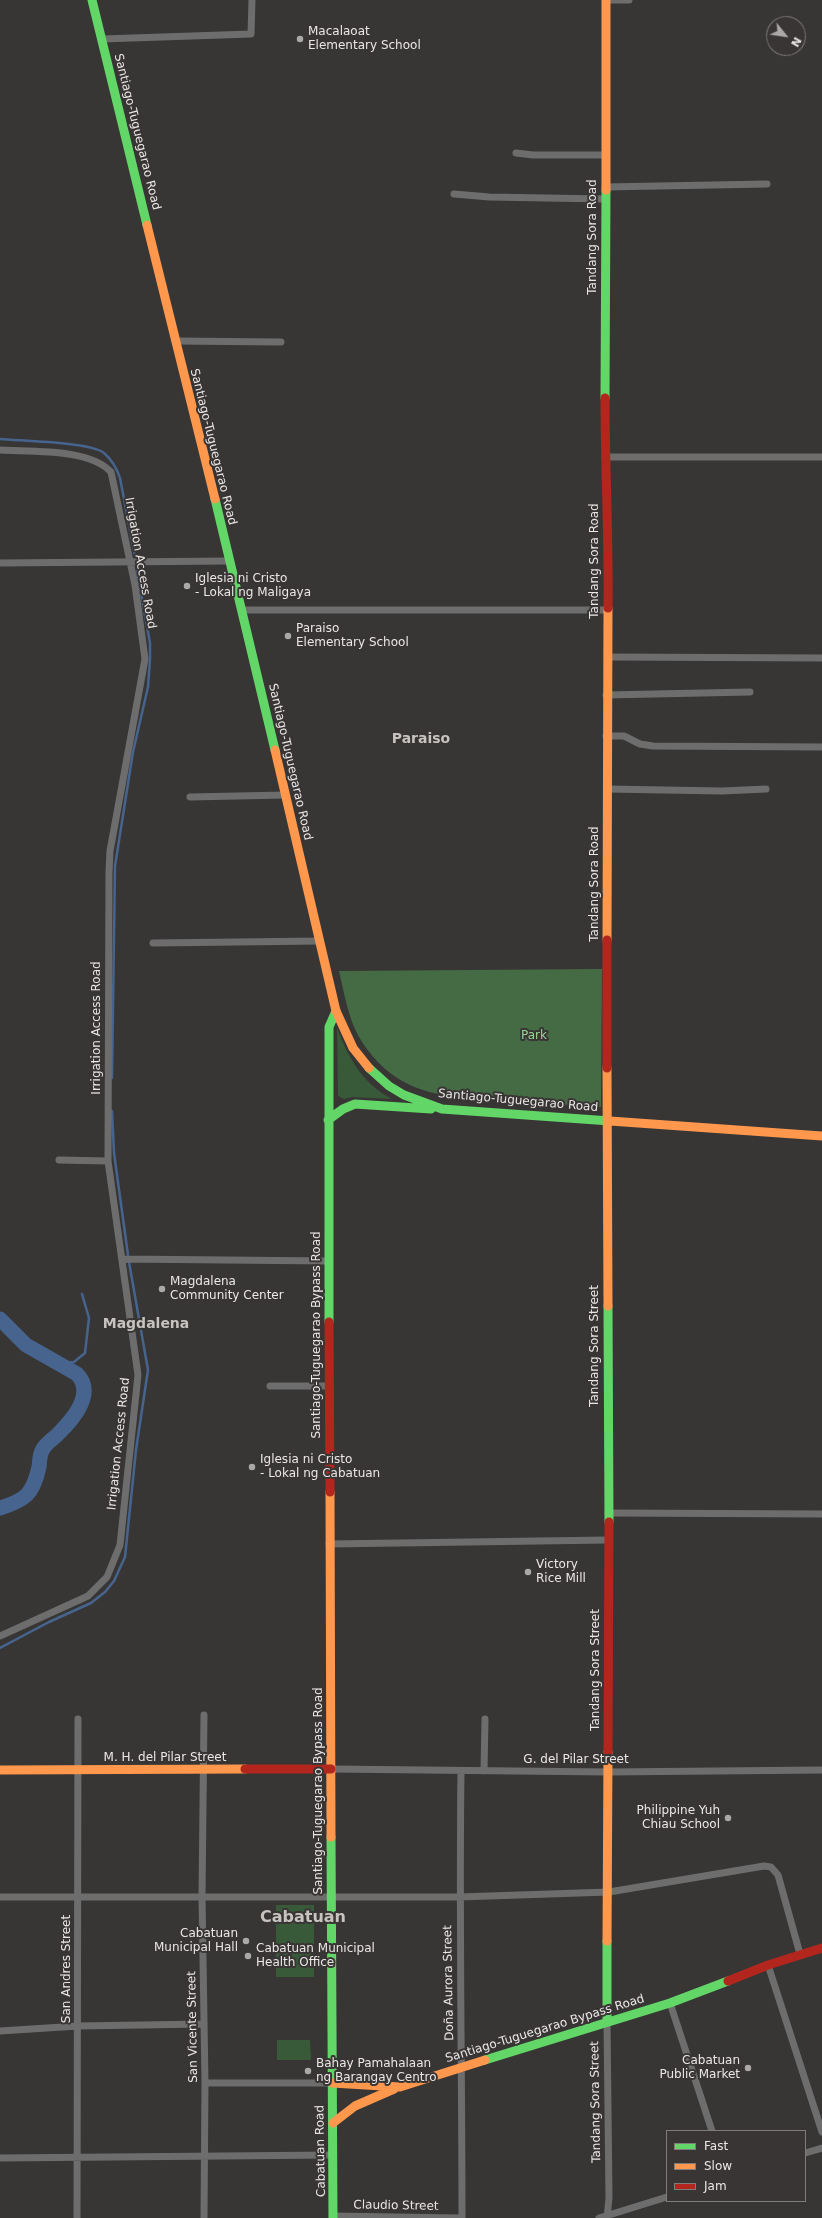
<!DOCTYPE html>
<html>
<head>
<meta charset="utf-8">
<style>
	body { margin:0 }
	#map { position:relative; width:822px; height:2218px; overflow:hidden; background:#373635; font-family:"DejaVu Sans",sans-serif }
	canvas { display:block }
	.legend { position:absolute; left:666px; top:2130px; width:140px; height:72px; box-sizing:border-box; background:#383534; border:1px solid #7f7c7b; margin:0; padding:5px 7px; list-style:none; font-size:12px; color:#e9e7e6 }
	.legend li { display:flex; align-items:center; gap:8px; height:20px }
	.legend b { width:20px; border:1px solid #7f7c7b }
	.north { position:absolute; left:766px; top:16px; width:40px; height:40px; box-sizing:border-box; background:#383534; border:1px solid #7f7c7b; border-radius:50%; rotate:120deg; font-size:11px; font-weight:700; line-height:16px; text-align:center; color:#e9e7e6 }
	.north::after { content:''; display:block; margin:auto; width:14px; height:18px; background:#aba9a8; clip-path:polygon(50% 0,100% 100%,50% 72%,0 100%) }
</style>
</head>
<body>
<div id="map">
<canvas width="822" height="2218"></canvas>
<ul class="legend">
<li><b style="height:5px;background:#63d668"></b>Fast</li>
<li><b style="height:5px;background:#ff974d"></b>Slow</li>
<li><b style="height:5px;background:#b3261e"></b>Jam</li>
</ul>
<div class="north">N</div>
</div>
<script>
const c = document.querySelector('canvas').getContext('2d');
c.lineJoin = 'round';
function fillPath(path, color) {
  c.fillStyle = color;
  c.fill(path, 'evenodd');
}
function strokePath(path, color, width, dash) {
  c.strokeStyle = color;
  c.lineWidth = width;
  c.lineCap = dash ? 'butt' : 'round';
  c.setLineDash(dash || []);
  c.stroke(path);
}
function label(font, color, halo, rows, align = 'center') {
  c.font = font + ' "DejaVu Sans",sans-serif';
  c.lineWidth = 4;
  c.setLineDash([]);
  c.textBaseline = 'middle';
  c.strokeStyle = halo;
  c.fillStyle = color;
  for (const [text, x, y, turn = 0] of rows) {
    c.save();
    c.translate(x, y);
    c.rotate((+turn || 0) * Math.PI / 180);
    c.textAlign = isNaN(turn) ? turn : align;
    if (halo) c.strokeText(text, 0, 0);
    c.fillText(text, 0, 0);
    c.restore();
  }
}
fillPath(new Path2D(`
	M337,1028C349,1059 362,1083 392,1099L352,1097L344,1099L338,1096Z
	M276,1905H314V1977H276Z
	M277,2040H310L311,2060H277Z`), '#395a38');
fillPath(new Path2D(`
	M602,969L601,1107C569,1105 538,1103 507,1101C445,1097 395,1097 359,1037C348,1018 344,992 339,971Z`), '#456b44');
strokePath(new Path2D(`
	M0,439C20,441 90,442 104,453C111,459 117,469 120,478L135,556
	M112,1078L115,866L133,752L148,687L150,659V643L137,571
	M112,1111L114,1153L128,1255
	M59,1363L74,1362L85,1353L89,1318L82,1294
	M0,1648L49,1622L91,1603L105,1592L114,1581L125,1557L136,1450L148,1370L129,1262`), '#46648e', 2.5);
strokePath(new Path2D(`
	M0,1319L26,1345L77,1374C95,1393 74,1418 60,1432C55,1438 47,1442 43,1449C39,1455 40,1461 39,1467C33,1494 26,1500 0,1508`), '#46648e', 15);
strokePath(new Path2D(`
	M606,0H629
	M102,39L251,34L252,0
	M516,153L533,155H605
	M605,187L767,184
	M454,194L489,197L605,199
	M175,341L281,342
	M0,450C31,452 89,448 111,472L135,585L145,659L110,851L109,872L108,1161L138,1375L120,1545L107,1577L88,1596L0,1636
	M605,457H822
	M0,563L229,561
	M242,610H608
	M608,657L822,658
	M606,695L750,692
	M606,736H624L640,744L653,746L822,747
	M607,789L722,791L766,789
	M190,797L285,795
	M153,943L320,941
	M59,1160L108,1161
	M122,1259L329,1261
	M270,1386H329
	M608,1513L822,1514
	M329,1544L608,1540
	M204,1715L202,1896L205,2083L204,2218
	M331,1769L608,1772L822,1770
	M461,1771C459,1920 462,2069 462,2218
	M484,1771L485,1719
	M0,1897H459L609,1892L764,1866L771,1867L778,1875L800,1954
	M768,1965L822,2132
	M670,2003L712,2131
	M0,2031L78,2026L204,2024
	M205,2083H332
	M805,2153L822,2148
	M0,2158L332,2155
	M333,2216L458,2218
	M77,2218L78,1719
	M599,2218L667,2197
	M607,2218L609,2198L607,2021`), '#6e6d6d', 7);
strokePath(new Path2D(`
	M92,0L147,225
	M605,398L606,190
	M215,499L275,750
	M369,1068L389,1086L404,1095L442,1109L610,1121
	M328,1120L343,1109L355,1104L431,1109
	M608,1306L609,1522
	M329,1322V1027L336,1011
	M331,1837L333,2218
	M607,2021V1941
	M485,2060L670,2003L728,1981`), '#63d668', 9);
strokePath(new Path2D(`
	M606,190V0
	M147,225L215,499
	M275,750L336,1011L353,1048L369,1068
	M607,940L608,608
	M607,1068L608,1306
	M610,1121L822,1136
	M330,1492L331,1837
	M0,1770L245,1769
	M607,1941L608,1752
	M332,2083L400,2087L485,2060
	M333,2123L355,2106L394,2089`), '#ff974d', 9);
strokePath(new Path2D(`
	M605,398C605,468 609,538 608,608
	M607,940V1068
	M329,1322L330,1492
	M608,1752L609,1522
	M245,1769H331
	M728,1981L768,1965L822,1948`), '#b3261e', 9);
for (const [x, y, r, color] of [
	[300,39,4,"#aba9a8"],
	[187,586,4,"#aba9a8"],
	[288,636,4,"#aba9a8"],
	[162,1289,4,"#aba9a8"],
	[252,1467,4,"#aba9a8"],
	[528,1572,4,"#aba9a8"],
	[728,1818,4,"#aba9a8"],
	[246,1941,4,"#aba9a8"],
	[248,1956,4,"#aba9a8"],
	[748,2068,4,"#aba9a8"],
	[308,2071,4,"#aba9a8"]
]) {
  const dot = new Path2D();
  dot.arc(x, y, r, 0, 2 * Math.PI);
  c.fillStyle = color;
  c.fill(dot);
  strokePath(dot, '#383534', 1.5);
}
label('12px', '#e9e7e6', '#383534', [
	["Macalaoat",308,32],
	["Elementary School",308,46],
	["Iglesia ni Cristo",195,579],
	["- Lokal ng Maligaya",195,593],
	["Paraiso",296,629],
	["Elementary School",296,643],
	["Magdalena",170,1282],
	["Community Center",170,1296],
	["Iglesia ni Cristo",260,1460],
	["- Lokal ng Cabatuan",260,1474],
	["Victory",536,1565],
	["Rice Mill",536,1579],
	["Philippine Yuh",720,1811,"right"],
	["Chiau School",720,1825,"right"],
	["Cabatuan",238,1934,"right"],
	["Municipal Hall",238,1948,"right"],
	["Cabatuan Municipal",256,1949],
	["Health Office",256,1963],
	["Cabatuan",740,2061,"right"],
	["Public Market",740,2075,"right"],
	["Bahay Pamahalaan",316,2064],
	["ng Barangay Centro",316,2078]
], 'left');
label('12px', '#e9e7e6', '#383534', [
	["Santiago-Tuguegarao Road",137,132,76],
	["Tandang Sora Road",593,237,-90],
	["Santiago-Tuguegarao Road",213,447,76],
	["Tandang Sora Road",595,561,-90],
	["Irrigation Access Road",140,563,80],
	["Santiago-Tuguegarao Road",290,762,77],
	["Tandang Sora Road",595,884,-90],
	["Irrigation Access Road",97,1028,-90],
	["Santiago-Tuguegarao Road",518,1101,5],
	["Santiago-Tuguegarao Bypass Road",317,1335,-90],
	["Tandang Sora Street",595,1346,-90],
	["Irrigation Access Road",119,1444,-84],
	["Tandang Sora Street",596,1670,-90],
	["M. H. del Pilar Street",165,1758],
	["G. del Pilar Street",576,1760],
	["Santiago-Tuguegarao Bypass Road",319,1791,-90],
	["San Andres Street",67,1969,-90],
	["Doña Aurora Street",449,1983,-91],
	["San Vicente Street",193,2027,-91],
	["Santiago-Tuguegarao Bypass Road",545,2029,-17],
	["Tandang Sora Street",596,2102,-91],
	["Cabatuan Road",321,2151,-91],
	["Claudio Street",396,2206,1]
]);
label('12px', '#95d794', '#383534', [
	["Park",534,1036]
]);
label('bold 14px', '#c6c3c1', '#383534', [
	["Paraiso",421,739],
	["Magdalena",146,1324]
]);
label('bold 16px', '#c6c3c1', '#383534', [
	["Cabatuan",303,1918]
]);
</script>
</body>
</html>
